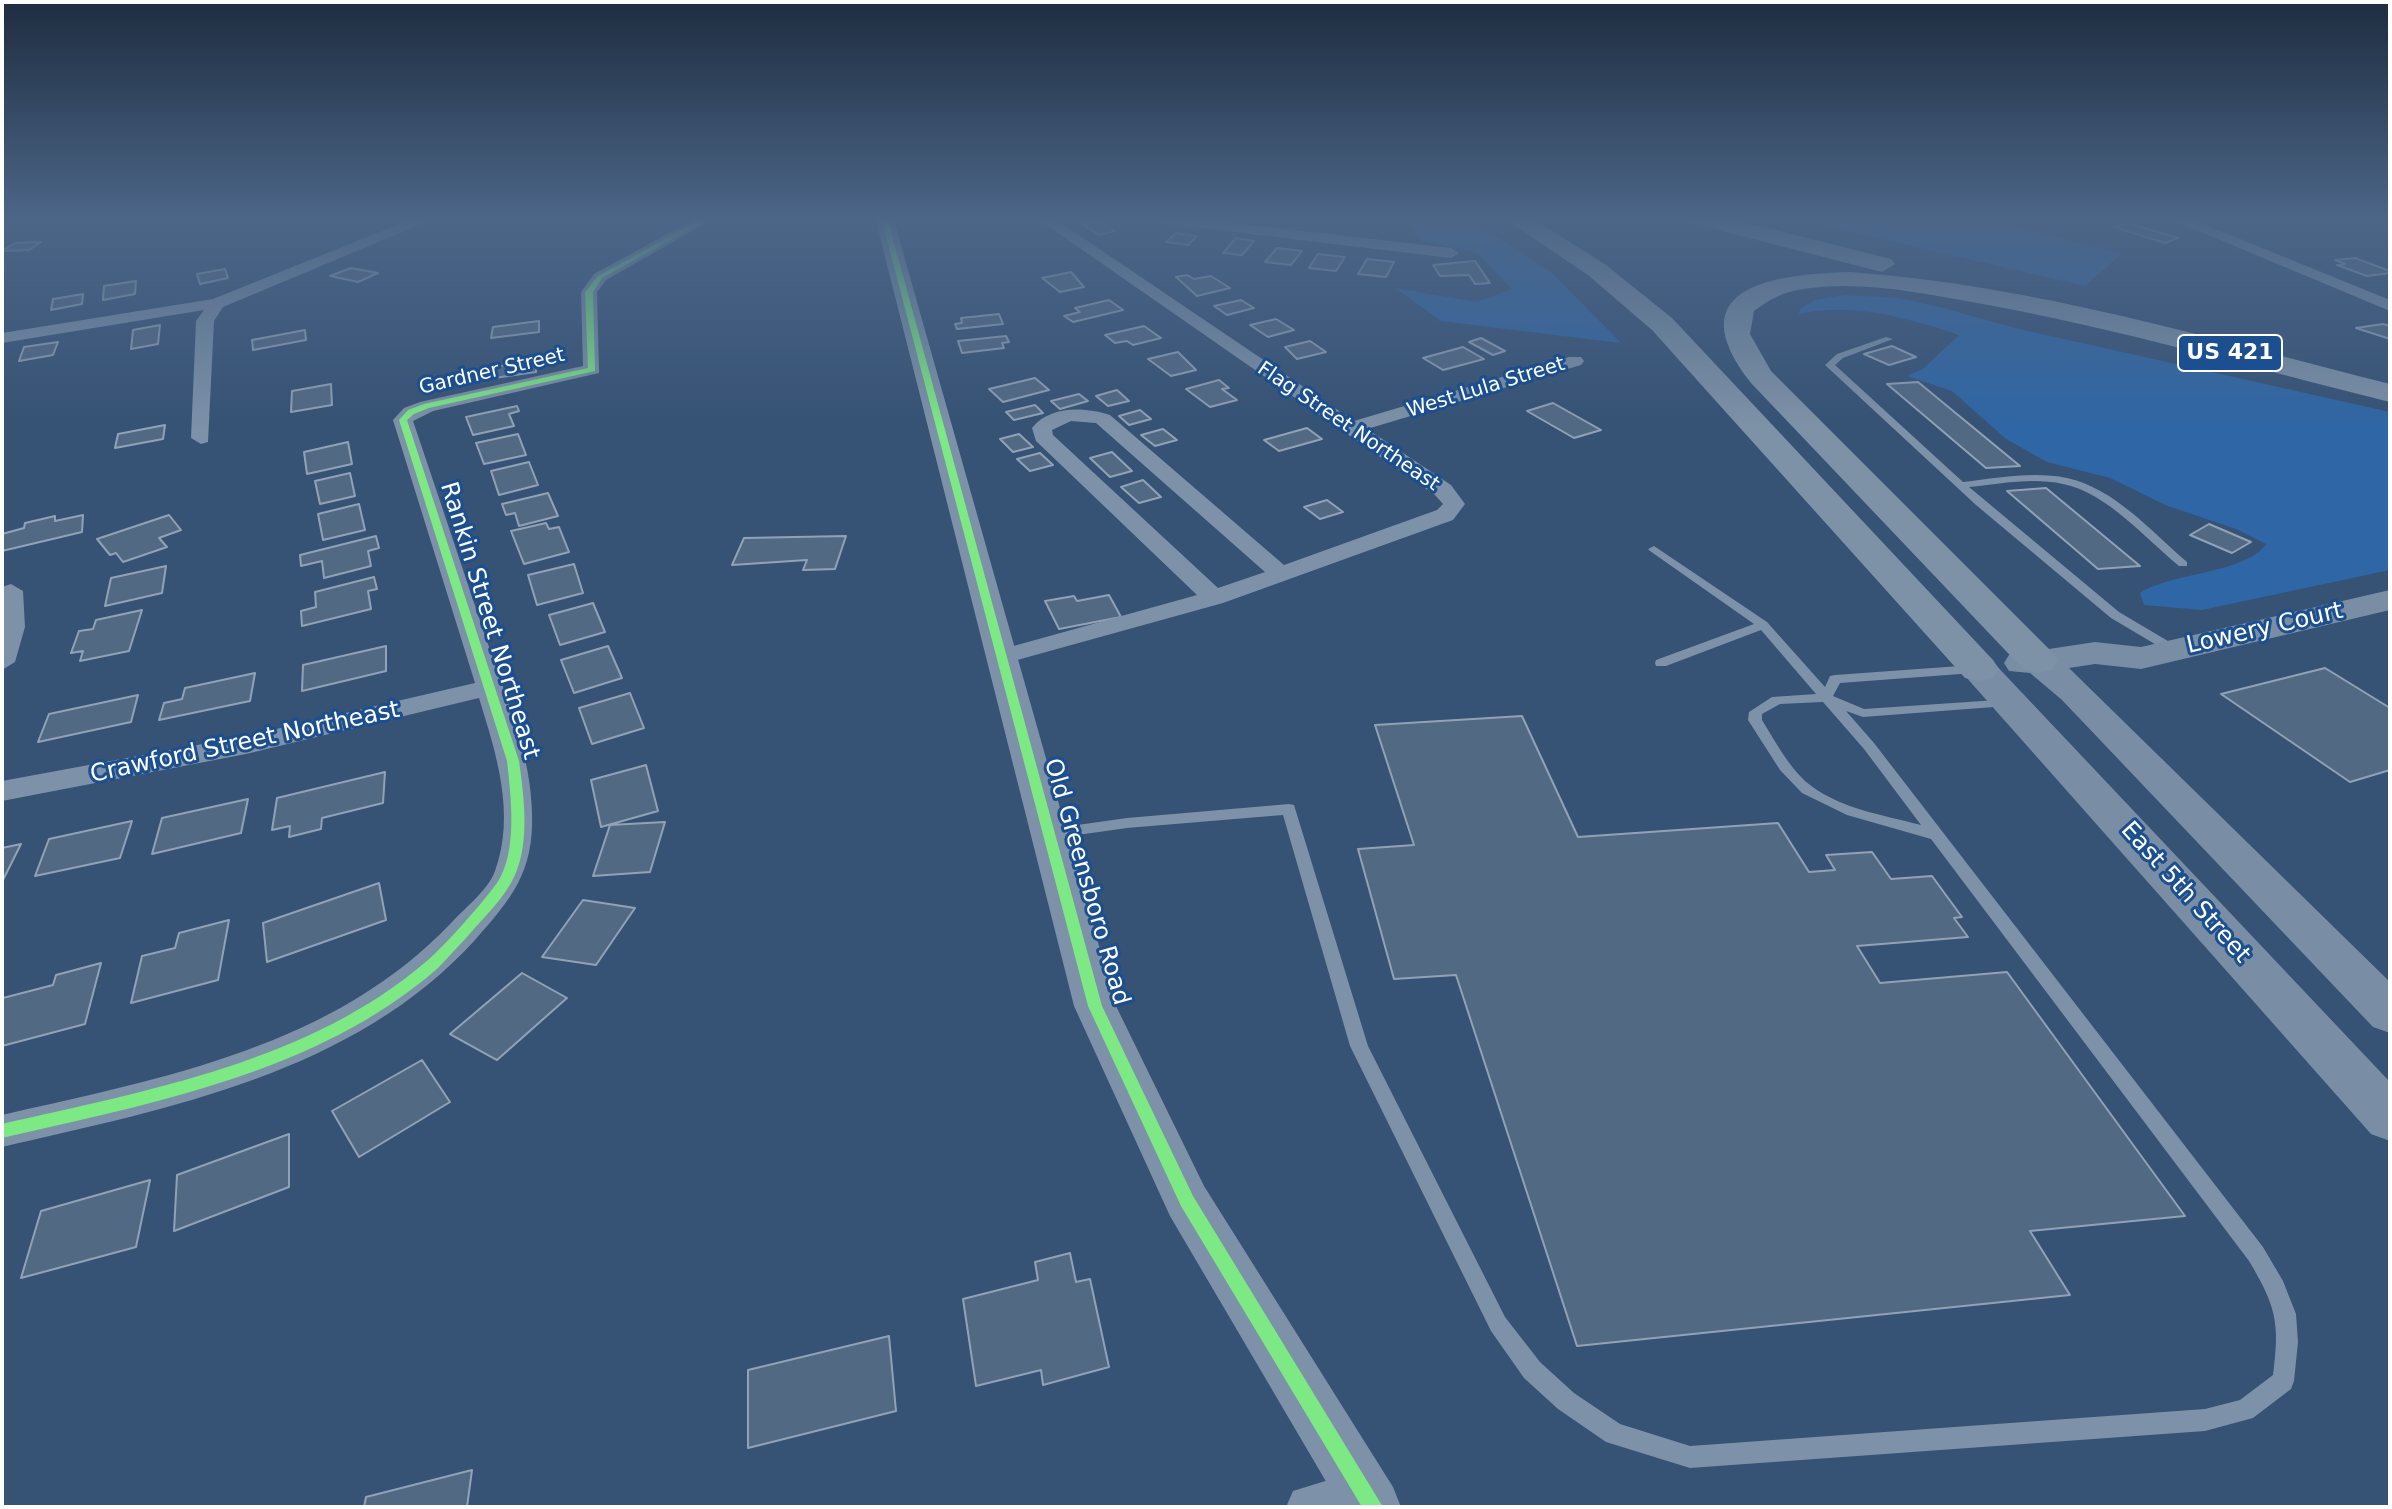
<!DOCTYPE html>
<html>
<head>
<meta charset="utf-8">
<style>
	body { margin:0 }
	#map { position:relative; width:2392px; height:1509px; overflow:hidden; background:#365274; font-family:"DejaVu Sans",sans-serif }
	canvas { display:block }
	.frame { position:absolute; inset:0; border:4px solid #fff; pointer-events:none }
</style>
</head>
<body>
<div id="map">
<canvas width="2392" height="1509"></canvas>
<div class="frame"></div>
</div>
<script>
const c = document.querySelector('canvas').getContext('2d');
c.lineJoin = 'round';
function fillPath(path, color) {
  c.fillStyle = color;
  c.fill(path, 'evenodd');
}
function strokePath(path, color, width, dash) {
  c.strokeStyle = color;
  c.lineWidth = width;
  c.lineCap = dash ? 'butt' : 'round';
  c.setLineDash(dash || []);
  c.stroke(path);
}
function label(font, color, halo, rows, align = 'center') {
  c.font = font + ' "DejaVu Sans",sans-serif';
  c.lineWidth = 6;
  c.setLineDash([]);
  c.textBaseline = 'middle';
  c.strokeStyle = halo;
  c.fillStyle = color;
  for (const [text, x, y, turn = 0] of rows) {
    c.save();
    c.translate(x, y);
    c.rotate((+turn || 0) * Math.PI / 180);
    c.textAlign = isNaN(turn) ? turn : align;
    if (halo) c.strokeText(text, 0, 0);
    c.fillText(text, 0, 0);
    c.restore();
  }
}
fillPath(new Path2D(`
	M1399,217H1466L1552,273L1621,343L1441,321L1395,288L1477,302L1512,289L1478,253L1422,241Z
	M1786,217H1979L2121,254L2085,286Z
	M1845,295L1899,298L1943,308L2015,328L2390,412V570L2202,610L2144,605L2140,593C2172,572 2245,574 2266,544L2236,529L2165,505L2110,478L2047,462L2006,439L1952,391L1907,376L1924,368L1959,335C1908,318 1852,302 1799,314L1800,309L1815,300Z`), '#2f66a5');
const building = new Path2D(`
	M1099,221L1115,231L1099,235L1082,224Z
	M2128,223L2178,238L2165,243L2114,227Z
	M1176,233L1197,236L1188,245L1166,242Z
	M1236,238L1254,241L1242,255L1223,253Z
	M41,242L29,250L2,251L15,243Z
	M1277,248L1302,251L1291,265L1265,262Z
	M1318,254L1345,257L1336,271L1309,268Z
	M2355,258L2390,271V273L2367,276L2337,265L2345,264L2335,260Z
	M1367,259L1394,262L1386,277L1358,274Z
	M1475,261L1490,283L1475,284L1469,275L1440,276L1433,265Z
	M351,268L378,273L358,282L330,276Z
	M225,269L228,278L200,284L197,274Z
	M1071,272L1084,287L1060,292L1042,278Z
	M1187,275L1194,279L1211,276L1230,288L1197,296L1176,277Z
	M136,281L135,294L103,300L104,286Z
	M83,294L82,304L51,310L53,299Z
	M1109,300L1123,310L1073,322L1064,316L1080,312L1075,308Z
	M1241,300L1254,308L1227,315L1214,306Z
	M999,314L1003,324L957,329L955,324L962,323L961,318Z
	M1276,319L1294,330L1268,337L1250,325Z
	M539,321V332L491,338L493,327Z
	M2383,324L2390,326V339L2356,328Z
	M160,325L158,344L131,349L133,330Z
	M1144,326L1161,338L1133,345L1127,341L1115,343L1105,335Z
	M305,330L306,340L253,350L252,340Z
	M1006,336L1009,342L1002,343L1004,348L962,353L958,341Z
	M1481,338L1505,351L1493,355L1469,342Z
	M1310,341L1326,352L1297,359L1285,347Z
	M58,342L53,355L19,361L24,347Z
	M1892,346L1916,357L1889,365L1864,354Z
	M1463,347L1484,359L1443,370L1423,358Z
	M1178,352L1196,370L1171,376L1148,359Z
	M536,361V372L494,378V367Z
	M1035,378L1049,390L1003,402L989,389Z
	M1219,380L1229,388L1222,389L1237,400L1210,407L1186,389Z
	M1918,382L2020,466L1986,468L1887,384Z
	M331,384L332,405L291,412L292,391Z
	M1117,390L1129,401L1108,406L1096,396Z
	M1079,394L1088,401L1060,409L1051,401Z
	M1553,403L1601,430L1574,438L1527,411Z
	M1035,405L1043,413L1014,420L1006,412Z
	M517,406L519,411L509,414L514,426L473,435L466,417Z
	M1140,410L1151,419L1129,425L1119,416Z
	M165,425L163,439L115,448L118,434Z
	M1307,428L1322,439L1279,451L1264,440Z
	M1163,429L1177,440L1155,446L1141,435Z
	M518,434L526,455L484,464L476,443Z
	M1019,434L1033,447L1013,452L1000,439Z
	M348,442L352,464L307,474L304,452Z
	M1112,452L1132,471L1110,477L1090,458Z
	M1040,453L1053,465L1030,471L1017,459Z
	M529,462L538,485L499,495L491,471Z
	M350,473L355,496L320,504L315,481Z
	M1143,480L1161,497L1139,503L1121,487Z
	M2046,488L2140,566L2098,569L2007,491Z
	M548,493L558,516L519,526L515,513L506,515L502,504Z
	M1327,500L1343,512L1320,519L1304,507Z
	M359,504L365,530L323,540L318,514Z
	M83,515L82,532L2,551V534L24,528L25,523L55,516V521Z
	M169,515L181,530L159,538L167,547L123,562L116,553L110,555L97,539Z
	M546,523L549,529L559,527L569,552L524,564L511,531Z
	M2209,524L2251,542L2232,553L2190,535Z
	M376,536L379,548L368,551L371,566L324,578L322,561L301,566L300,555Z
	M846,536L835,569L803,570L807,560L732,565L744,538Z
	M574,564L583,593L537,605L528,575Z
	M166,566L162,593L105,606L111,578Z
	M374,577L377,589L368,591L371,609L302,626L301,611L316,607L315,592Z
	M1109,595L1121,617L1059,629L1045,601L1074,596L1077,601Z
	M593,603L605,632L560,645L549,615Z
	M142,610L129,651L80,661L83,651L71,653L79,631L93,629L96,620Z
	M386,646V671L302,691L303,665Z
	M608,646L622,678L574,693L561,660Z
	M2325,668L2390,708V770L2350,782L2221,694Z
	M255,673L250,701L159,720L164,703L182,699L185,688Z
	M630,693L644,728L592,744L579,708Z
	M138,695L131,722L38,742L49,714Z
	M1522,716L1578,837L1778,823L1809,872L1835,870L1826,855L1872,852L1891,879L1932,876L1962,917L1954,918L1968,937L1857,946L1880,983L2007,972L2185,1216L2030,1231L2070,1295L1577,1346L1456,975L1394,979L1358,849L1414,845L1375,725Z
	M646,765L658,811L601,827L591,780Z
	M385,772L383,803L322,818L321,829L289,837L290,826L272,830L277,798Z
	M248,799L241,833L152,854L162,818Z
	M132,821L120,858L35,876L49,839Z
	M665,822L650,872L593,876L610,825Z
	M21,844L2,882V848Z
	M379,883L386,920L267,962L263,923Z
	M583,900L635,908L596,965L542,957Z
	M229,920L218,980L131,1003L142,956L175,948L179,933Z
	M101,963L85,1024L2,1046L3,998L53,985L56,975Z
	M522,973L567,998L497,1060L450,1034Z
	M422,1060L450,1102L359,1157L332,1111Z
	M289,1134V1187L174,1231L177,1175Z
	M150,1180L136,1247L21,1278L41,1211Z
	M1070,1253L1076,1282L1090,1279L1109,1367L1043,1385L1041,1370L976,1386L963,1299L1038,1280L1035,1262Z
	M889,1336L896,1411L748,1448V1370Z
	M472,1470L467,1507H364L366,1497Z`);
fillPath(building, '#526984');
strokePath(building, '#92a2b6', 2);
fillPath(new Path2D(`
	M1886,337L1893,339L1843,358L1835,365L1963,482C1997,478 2033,471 2067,478C2114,488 2152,532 2187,562V566H2179C2146,539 2106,492 2063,484C2032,477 2000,484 1969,487L2119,612L2178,647L2180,650L2178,653H2170L2111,618L1976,505L1825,365L1837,354Z
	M1654,546L1767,622L1825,687L1830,676L1835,675L1974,665L1980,669L1974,673L1840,683L1833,696L1864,709L2012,699L2014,702L2007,706L1863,717L1846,711L1874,743L2263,1247L2283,1281L2296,1314L2298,1342L2294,1381L2291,1389L2253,1418L2205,1431L1690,1468L1606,1442L1558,1409L1524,1378L1491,1331L1350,1046L1283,815L1127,828L1049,839L1044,838L1042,834L1044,830L1049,829L1127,818L1289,804L1294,805L1368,1046L1505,1317L1540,1362L1574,1393L1620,1424L1690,1446L2205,1409L2240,1400L2273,1375C2280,1323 2276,1306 2249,1261L1931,839L1847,815L1802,793L1780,770L1748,720L1749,712L1772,697L1816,694L1761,630L1666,666H1656L1655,663L1656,660L1754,624L1650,551L1648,549ZM1823,702L1864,749L1921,825C1883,815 1836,808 1805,781C1787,764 1775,741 1762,720V714L1780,704Z`), '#7d92a8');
fillPath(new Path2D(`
	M417,217H438L223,307L214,321L208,442L201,444L191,438L196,321L204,310L2,343V333L213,299Z
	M698,217H717L606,280L597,292L599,373L433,411L413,421C439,497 464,574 490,650C508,703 531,756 532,813C534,872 512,898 475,940C354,1073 170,1108 2,1147V1115C163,1078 334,1047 452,922C466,907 488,890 495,871C516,814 496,753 479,698L246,754L2,801V781L246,736L475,683L393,420L404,408L420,402L583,366L581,292L594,274Z
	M1035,217H1052L1354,421L1569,357H1581L1584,361L1581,365L1367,429L1451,485L1465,504L1453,520L1223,603L1010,662H992L988,657L992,652L1197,595L1036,441L1032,428C1050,405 1085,407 1110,415L1284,565L1437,510L1443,504L1435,495ZM1071,421L1096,423L1265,572L1218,588L1053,435L1052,430Z
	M1135,217H1183L1451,248L1459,253L1451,258L1142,221Z
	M2165,217H2186L2390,300V311Z
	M11,584L23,591L25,627L15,662L2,670V587Z
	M1364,1469L1380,1476L1387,1492L1381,1507H1286L1293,1491Z`), '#7d92a8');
fillPath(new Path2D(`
	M875,217H893L1116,1006L1204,1186L1393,1487L1401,1507H1341L1170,1216L1074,1006Z`), '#7d92a8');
fillPath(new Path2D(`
	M2390,590V610L2141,669L2095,664L2069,668L2390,982V1033L2373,1027L2062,700L2030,673L2009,671L2004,663L2009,655L2095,642L2141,647Z
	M1979,658L1992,661L2390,1082V1141L2371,1134L1966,677L1961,669L1966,661Z`), '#798da4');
fillPath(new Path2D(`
	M1502,217H1530L1606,265L1672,318L1993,660L1999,669L1993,678L1979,681L1965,678L1652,330L1588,275Z
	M1684,217H1724L1891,259L1895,264L1882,272L1687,222Z
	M1850,272C2034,285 2211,339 2390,384V402C2253,368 2117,328 1977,303C1922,293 1859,280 1803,289C1783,292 1770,299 1754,311L1750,334L1771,371L2052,652L2058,661L2052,670L2038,673L2024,670L1751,383C1676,287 1773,274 1850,272Z`), '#7e92a7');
fillPath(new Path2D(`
	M705,217H713L602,278L593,292L595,371L429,408L414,414L407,420L519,761C524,797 530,841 515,875C505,898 483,918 467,937C457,947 448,958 438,968C318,1073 152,1103 2,1138V1124C149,1090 310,1062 428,960C451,939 478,908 497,883C518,852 511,797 507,761L399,420L408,410L424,404L588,368L585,292L598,276Z
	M881,217H887L1102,1006L1193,1196L1383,1507H1362L1181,1206L1088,1006Z`), '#7ce984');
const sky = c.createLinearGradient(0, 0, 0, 429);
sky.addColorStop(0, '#1e2d40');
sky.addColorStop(0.51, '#4c6688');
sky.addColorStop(1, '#4c668800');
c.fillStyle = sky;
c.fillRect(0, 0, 2392, 429);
label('20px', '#fff', '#1b4f8f', [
	["Gardner Street",492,372,-13],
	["West Lula Street",1486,388,-17],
	["Flag Street Northeast",1348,427,34]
]);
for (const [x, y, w] of [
	[2230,353,104]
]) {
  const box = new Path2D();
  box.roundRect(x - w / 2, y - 18, w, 36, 6);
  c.fillStyle = '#1b4f8f';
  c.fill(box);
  strokePath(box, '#fff', 2);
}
label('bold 22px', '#fff', null, [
	["US 421",2230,353]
]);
label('24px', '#fff', '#1b4f8f', [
	["Rankin Street Northeast",489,621,73],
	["Lowery Court",2265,629,-13],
	["Crawford Street Northeast",245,743,-12],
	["Old Greensboro Road",1086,882,74],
	["East 5th Street",2185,893,48]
]);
</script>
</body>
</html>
